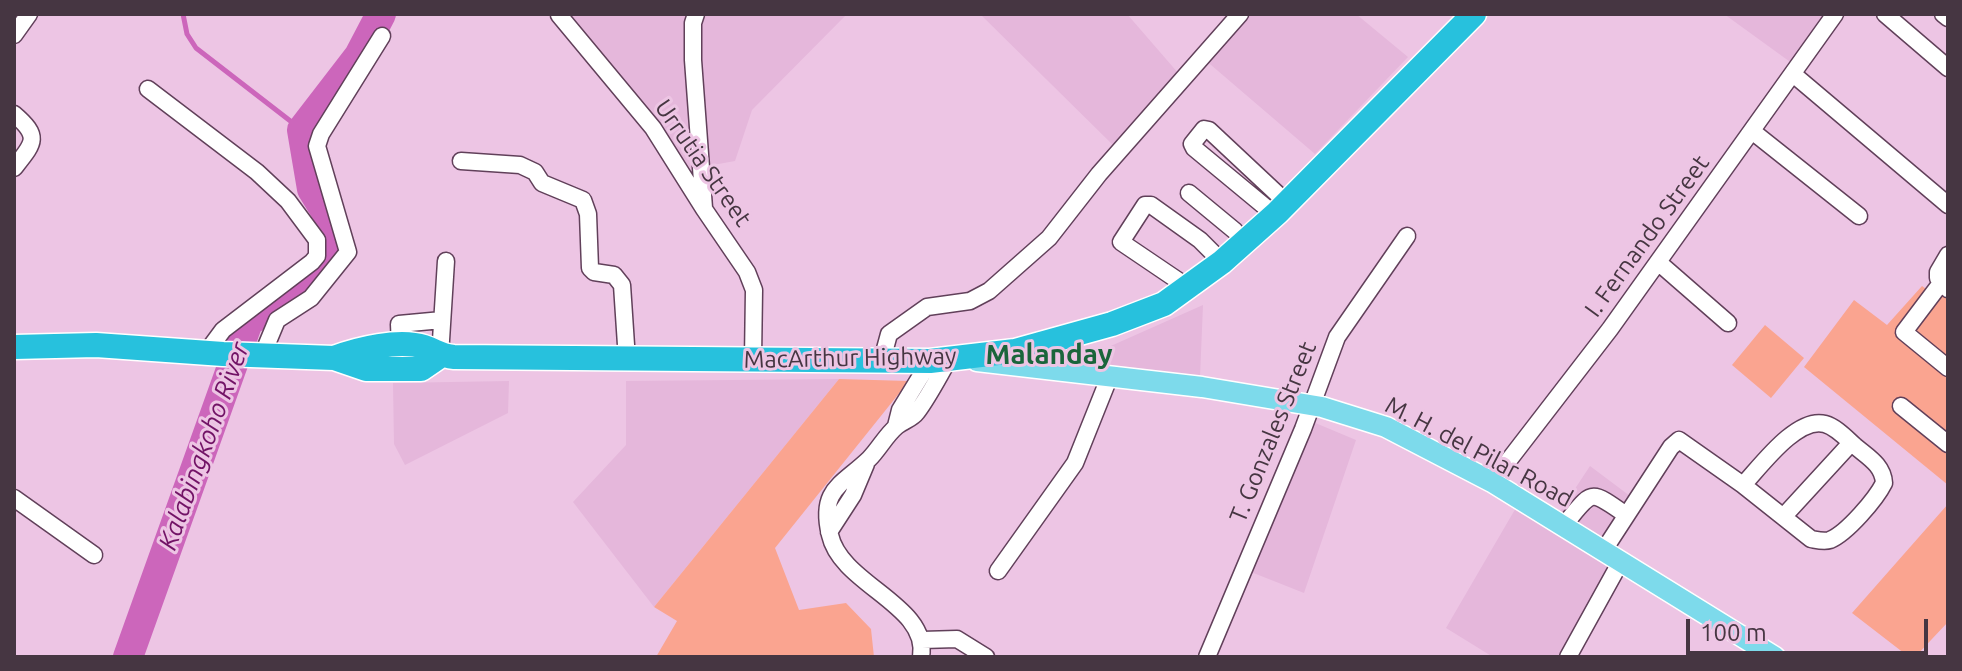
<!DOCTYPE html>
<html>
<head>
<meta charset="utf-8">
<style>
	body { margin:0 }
	#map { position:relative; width:1962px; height:671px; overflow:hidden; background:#edc5e4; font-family:Ubuntu,sans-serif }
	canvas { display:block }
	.frame { position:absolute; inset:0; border:16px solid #463642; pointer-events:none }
	.scale { position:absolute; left:1686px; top:619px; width:242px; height:36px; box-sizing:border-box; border:4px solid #463642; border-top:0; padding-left:10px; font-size:24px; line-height:28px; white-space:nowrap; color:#463642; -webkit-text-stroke:6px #edc5e4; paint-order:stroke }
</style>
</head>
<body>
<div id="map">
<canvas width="1962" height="671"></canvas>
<div class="frame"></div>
<div class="scale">100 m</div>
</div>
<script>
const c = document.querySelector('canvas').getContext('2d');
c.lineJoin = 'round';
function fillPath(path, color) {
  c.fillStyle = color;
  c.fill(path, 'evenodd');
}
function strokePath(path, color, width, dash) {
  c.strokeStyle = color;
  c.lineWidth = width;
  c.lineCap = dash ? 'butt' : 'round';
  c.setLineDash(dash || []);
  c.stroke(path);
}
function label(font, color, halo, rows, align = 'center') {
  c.font = font + ' Ubuntu,sans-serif';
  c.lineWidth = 6;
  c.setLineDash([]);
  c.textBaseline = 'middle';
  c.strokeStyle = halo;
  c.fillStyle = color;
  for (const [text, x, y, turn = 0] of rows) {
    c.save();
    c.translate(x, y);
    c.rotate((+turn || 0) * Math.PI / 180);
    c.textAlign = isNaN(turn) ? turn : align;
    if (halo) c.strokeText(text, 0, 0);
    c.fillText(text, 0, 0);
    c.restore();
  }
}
fillPath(new Path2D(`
	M565,14H847L752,110L735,161L691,169Z
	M980,14H1127L1179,74L1117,149Z
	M1245,14H1356L1408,57L1315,154L1204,59Z
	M1724,14H1830L1793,64Z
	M1203,305L1200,377L1106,365L1104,349Z
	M839,379L654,607L573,502L626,445V381Z
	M509,381L508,413L405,465L394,444L393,383Z
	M1313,422L1356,440L1304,593L1251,572Z
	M1590,466L1642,505L1613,548L1559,513Z
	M1517,506L1615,566L1562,657H1493L1446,628Z`), '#e5b7db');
fillPath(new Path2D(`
	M1922,286L1936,296H1948V485L1804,367L1854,300L1887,325Z
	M1765,325L1804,358L1771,398L1732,365Z
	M839,379L909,381L775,548L799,610L846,603L871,629L874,657H656L677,621L654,607Z
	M1948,504V622L1915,657H1909L1852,613Z`), '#faa490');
strokePath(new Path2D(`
	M183,14L187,34L196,48L302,130`), '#c6b', 5);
strokePath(new Path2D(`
	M128,657L248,322L303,283L330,256L338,242L333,223L312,189L302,130L359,56L381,14`), '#c6b', 30);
const minor = new Path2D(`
	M696,14L693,23V60L704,208
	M1885,14L1948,68
	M1943,14L1948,18
	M559,15L653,128L704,209L747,272L754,290L753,359
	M14,35L29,14
	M1793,74L1948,205
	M148,89L257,172L288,201L317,240V256L312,262L223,330L206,353
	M14,114C41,137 34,143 14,168
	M1752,131L1859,216
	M461,161L520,165L535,172L542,183L583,200L588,214L590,268L594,272L614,275L622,285L627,360
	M1189,193L1235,231
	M1275,215L1194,148L1192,144L1204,129L1209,130L1287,203
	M1948,255L1938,272V278L1948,289
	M1658,262L1728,323
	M1941,283L1904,332L1948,368
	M1189,288L1121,242L1145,205H1151L1200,240L1222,262
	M400,346L399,324L442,320
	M262,356L277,320L311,298L348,252L317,146L321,134L382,36
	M440,356L446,261
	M882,360L889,334L927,307L970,301L989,291L1049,238L1099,174L1240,14
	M1901,406L1948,444
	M896,426L900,410L930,361
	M1492,482L1610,329L1835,14
	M14,498L94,555
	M1784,516L1851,443
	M1564,525C1593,491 1588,488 1626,515
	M829,532L853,495L866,464
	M1604,550L1671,447L1679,440L1743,485L1811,539C1817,540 1824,542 1830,540C1847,533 1876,499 1884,483C1883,465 1868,457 1855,446C1846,438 1836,427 1825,424C1797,416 1760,467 1743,485
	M998,571L1075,463L1109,378
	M922,640L957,639L986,657
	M921,657C930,605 841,585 830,535C819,489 842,485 869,459C879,449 886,435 897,426C903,421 912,419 917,412C929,396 939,376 949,359
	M1207,657L1303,429L1337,337L1407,236
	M1568,657L1621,561`);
const major = new Path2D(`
	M977,361L1202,387L1322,407L1386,427L1492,482L1775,657`);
const highway = new Path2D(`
	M14,347L96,345L223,354L334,358L366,369H421L440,356
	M334,358C358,349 399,339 424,347C436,351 441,356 454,357L930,361L1015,351L1112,324L1164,304L1222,262L1277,213L1474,14`);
strokePath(minor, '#61405a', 19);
strokePath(major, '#fff', 23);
strokePath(highway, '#fff', 27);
strokePath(minor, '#fff', 16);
strokePath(major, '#7ddaeb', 20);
strokePath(highway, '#27c1dd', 24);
label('24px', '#463642', '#edc5e4', [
	["Urrutia Street",703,163,55],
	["I. Fernando Street",1647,236,-54],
	["MacArthur Highway",850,358,-1],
	["T. Gonzales Street",1273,432,-68],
	["M. H. del Pilar Road",1479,452,28]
]);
label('italic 26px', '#721366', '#edc5e4', [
	["Kalabingkoho River",204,446,-70]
]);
label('bold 28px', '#1a653b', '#edc5e4', [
	["Malanday",1049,355]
]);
</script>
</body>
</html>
